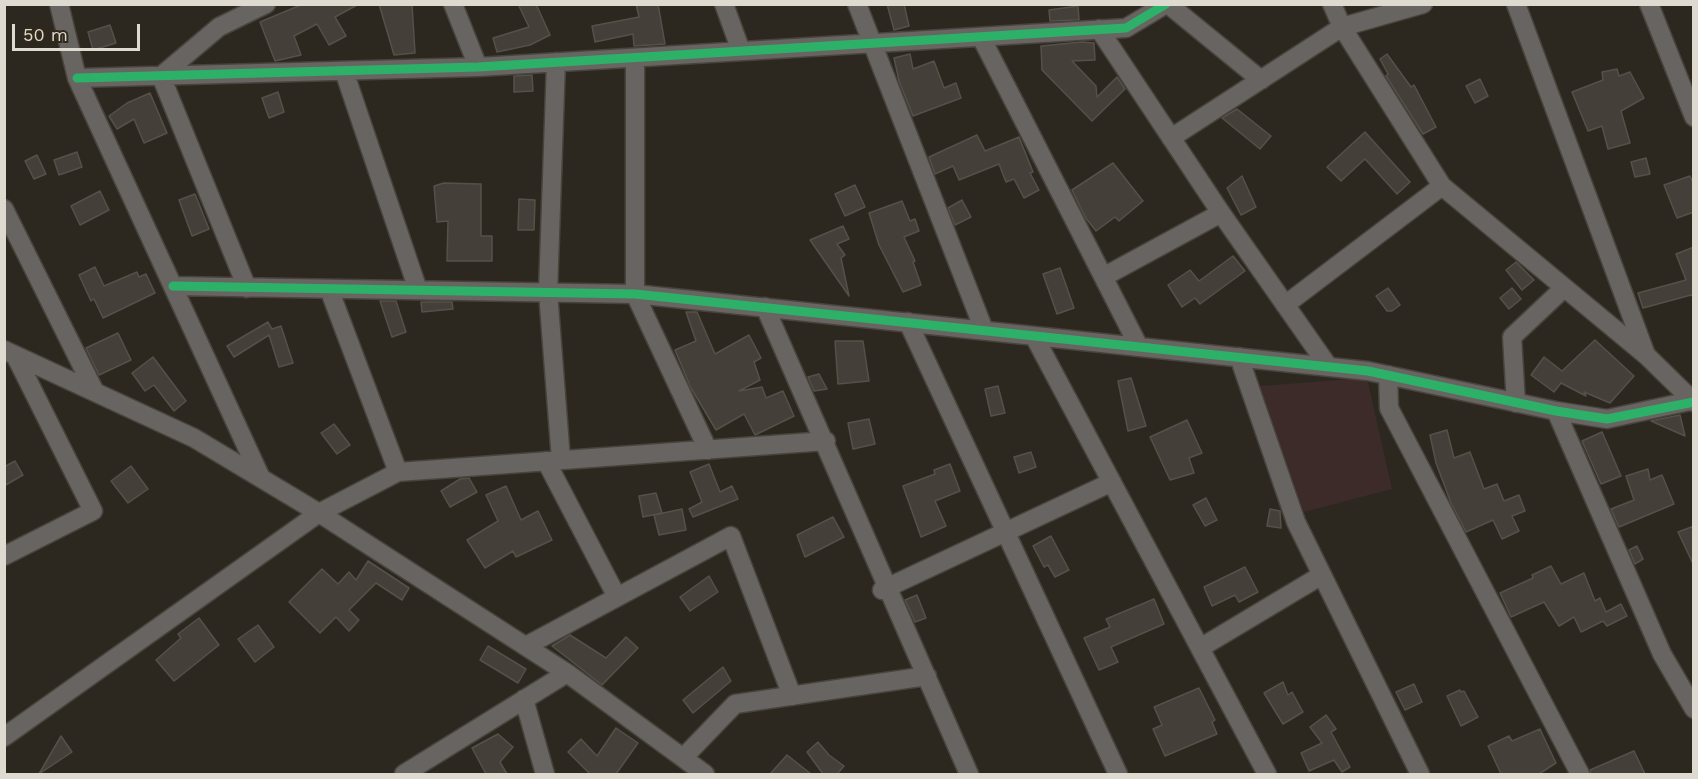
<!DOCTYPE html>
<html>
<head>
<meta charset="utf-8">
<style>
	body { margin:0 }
	#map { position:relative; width:1698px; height:779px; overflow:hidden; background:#2c281f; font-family:"Work Sans",sans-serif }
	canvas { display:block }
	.frame { position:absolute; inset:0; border:6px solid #dfdad0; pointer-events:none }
	.scale { position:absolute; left:12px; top:24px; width:128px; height:27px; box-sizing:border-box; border:3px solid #dfdad0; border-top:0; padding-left:8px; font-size:18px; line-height:21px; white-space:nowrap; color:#dfdad0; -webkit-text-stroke:4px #31291a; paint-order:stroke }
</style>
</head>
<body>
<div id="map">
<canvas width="1698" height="779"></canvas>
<div class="frame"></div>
<div class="scale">50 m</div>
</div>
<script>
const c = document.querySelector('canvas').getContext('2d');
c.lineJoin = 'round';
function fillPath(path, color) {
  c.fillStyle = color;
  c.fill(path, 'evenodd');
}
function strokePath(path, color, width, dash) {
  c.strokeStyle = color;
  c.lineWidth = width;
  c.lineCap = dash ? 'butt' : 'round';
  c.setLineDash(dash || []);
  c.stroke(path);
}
fillPath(new Path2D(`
	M1367,378L1392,489L1304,512L1260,386Z`), '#3d2b29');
const building = new Path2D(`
	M303,4H359L335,17L346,36L329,45L317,24L294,36L301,55L275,61L260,22Z
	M379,4H412L415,53L394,55Z
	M518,4H536L550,35L530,45L497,52L493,38L529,27Z
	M636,4H658L665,44L634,46L633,34L595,42L592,26L639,17Z
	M887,4H904L909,26L894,30Z
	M1078,6L1079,20L1050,21L1049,10Z
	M110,25L116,43L93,50L88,32Z
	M1082,42L1094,43L1095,60L1072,61L1096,86L1097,97L1117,77L1125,89L1092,121L1042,70L1041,46Z
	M910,54L913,69L934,61L944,88L956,83L961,98L913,116L899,81L894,58Z
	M1387,54L1411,87L1414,85L1436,127L1423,134L1386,76L1388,74L1380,59Z
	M1617,69L1619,76L1630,72L1644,98L1621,111L1630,143L1608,149L1602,126L1588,131L1572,92L1603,80L1602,72Z
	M532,75L533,91L514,92V76Z
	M1480,79L1488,96L1475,103L1466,86Z
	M278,92L284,112L269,118L262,98Z
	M150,93L167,133L144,143L134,119L117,129L109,116L127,103Z
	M1237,109L1271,136L1260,149L1222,118Z
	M1365,132L1410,182L1397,194L1365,159L1341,181L1327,167Z
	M977,135L985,151L1019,137L1033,172L1030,173L1039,190L1024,198L1014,179L1006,182L999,164L959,180L953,166L935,174L929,157Z
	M77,152L82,167L59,175L54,160Z
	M37,155L46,174L34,179L25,161Z
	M1646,158L1650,174L1635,177L1631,162Z
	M1113,163L1143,201L1119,221L1115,217L1096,231L1085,217L1072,190Z
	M1242,176L1256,207L1241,215L1227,188Z
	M1690,176L1694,185V212L1677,218L1664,185Z
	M444,183L481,184V236H492V261H447L448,221L437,222L434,186Z
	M855,185L865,207L845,216L835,194Z
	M100,191L109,210L80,225L71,206Z
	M195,194L209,229L192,236L179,200Z
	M519,199L535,200L534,230H518Z
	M962,200L971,217L955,225L948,208Z
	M902,201L910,221L915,219L919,231L904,237L915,261L913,262L921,285L903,292L879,245L869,213Z
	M843,226L849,239L837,244L845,255L841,258L849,296L810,240Z
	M1694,247V297L1691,295L1643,308L1638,293L1686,280L1676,254Z
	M1233,256L1245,271L1200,304L1195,298L1182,307L1168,285L1190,270L1199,281Z
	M1516,262L1534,280L1522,290L1506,270Z
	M95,267L104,286L137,272L139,277L146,274L155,293L103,318L94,299L91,301L79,275Z
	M1060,268L1074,308L1057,314L1043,274Z
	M1388,288L1400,305L1392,311H1387L1376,296Z
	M1512,288L1521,299L1509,309L1500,298Z
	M380,301H396L406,332L392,337Z
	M421,302H452L453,309L422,312Z
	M686,312H697L715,354L749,335L761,358L754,362L760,380L739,391L762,387L766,398L783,391L794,416L755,435L744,414L716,430L691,388L675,350L696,341Z
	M268,322L272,329L281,326L293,363L279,367L269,335L234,357L227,346Z
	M118,333L131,360L99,375L86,348Z
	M1595,340L1634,376L1610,403L1584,392L1586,396L1561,383L1554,392L1531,375L1544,357L1562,371Z
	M835,341H863L869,381L838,384Z
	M153,357L186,401L174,411L154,385L145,391L132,373Z
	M819,374L827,389L814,391L808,377Z
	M1131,378L1146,426L1128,431L1118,381Z
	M998,386L1005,413L991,416L985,389Z
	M1680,415L1685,436L1651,421Z
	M869,419L875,444L853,449L848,423Z
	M1187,420L1202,453L1189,458L1194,473L1170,480L1150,437Z
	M334,424L350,445L337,454L321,433Z
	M1447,430L1454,458L1470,452L1484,489L1497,484L1504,501L1519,495L1525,511L1512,516L1519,531L1502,539L1493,520L1466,532L1451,503L1436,463L1430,435Z
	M1602,432L1621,476L1601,484L1582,441Z
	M1031,452L1036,467L1019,473L1014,457Z
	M15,461L23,475L4,486V467Z
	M709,464L720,492L732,486L738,499L693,517L689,509L702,502L690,472Z
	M950,464L960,491L935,501L946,526L921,537L903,486L935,474L934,470Z
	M131,466L148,489L128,503L111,481Z
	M1648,469L1650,480L1662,475L1674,504L1619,527L1611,509L1634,500L1626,476Z
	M469,478L477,492L450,507L441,491L460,479Z
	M506,486L521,520L538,511L552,540L516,557L513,551L485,568L467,540L498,521L486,495Z
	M656,493L662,513L643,517L639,496Z
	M1206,498L1217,520L1205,526L1193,505Z
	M682,509L686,530L659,535L654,515Z
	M1270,509L1280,511L1281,528L1267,526Z
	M833,517L844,537L805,557L797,535Z
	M1694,526V566L1678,532Z
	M1051,536L1069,570L1055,577L1048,565L1044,567L1033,546Z
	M1637,546L1643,559L1635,564L1629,550Z
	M368,561L409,588L402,600L376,583L349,610L359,620L349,631L336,617L320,633L289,602L322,569L338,584L349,572L356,580Z
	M1551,566L1561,584L1584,573L1595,601L1600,598L1606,612L1621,604L1627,616L1607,626L1603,621L1581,632L1574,617L1559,626L1544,602L1511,617L1500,593L1533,578L1532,575Z
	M1245,567L1258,592L1239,602L1235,595L1212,606L1204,587Z
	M709,576L718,592L690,611L680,597Z
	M917,595L926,618L915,622L905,600Z
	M1154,599L1164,624L1111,647L1118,662L1099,670L1084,638L1110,627L1106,619Z
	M199,618L219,645L174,681L156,660L181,638L178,634Z
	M258,625L274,647L255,662L238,639Z
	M570,635L606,658L626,637L638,648L602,685L552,646Z
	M488,646L526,669L518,683L480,660Z
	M723,667L731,681L693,713L683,700Z
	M1283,682L1288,695L1292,692L1303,712L1283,724L1264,693Z
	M1414,684L1422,702L1405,710L1396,692Z
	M1199,688L1215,720L1212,722L1217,734L1165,756L1153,729L1162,725L1154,707Z
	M1460,690L1461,692L1464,691L1478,717L1461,726L1447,696Z
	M1326,715L1336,729L1331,732L1350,767L1342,772L1334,760L1309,771L1301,753L1322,743L1310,727Z
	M616,728L638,743L616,774H590L568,752L581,739L597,756Z
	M1540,729L1556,763L1539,774H1501L1488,746L1509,736L1512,741Z
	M498,734L513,747L500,762L507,774H486L472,748Z
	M61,736L72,752L39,774Z
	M818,742L829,755L844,766L837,774H823L807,752Z
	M1634,751L1645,774H1591L1590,770Z
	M787,755L811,774H770Z`);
fillPath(building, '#444039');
strokePath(building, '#55514a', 1.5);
const street = new Path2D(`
	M59,4L77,78L261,478
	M453,4L478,67
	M724,4L741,51
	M857,4L984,330
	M1168,4L1261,80
	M1332,4L1342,27L1442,186L1647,356L1694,402
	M1516,4L1646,355
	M1649,4L1694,117
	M1099,29L1221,213L1328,366
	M981,37L1139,347
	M635,58V294L708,450
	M556,62L548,292L561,460
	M344,71L418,290
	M77,78L478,67L1126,28L1166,4
	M1171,138L1342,27L1423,4
	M4,209L95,392
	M1105,276L1221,213
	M173,286L635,294L1368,371L1556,411L1607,419L1690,401
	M247,288L161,76L219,27L266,4
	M329,289L398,472
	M1285,305L1442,186
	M765,307L969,774
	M908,322L1118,774
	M1034,336L1267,774
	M4,350L194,438L319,513L567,673L705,774
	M1239,357L1296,522L1420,774
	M1388,375L1389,408L1580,774
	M1516,403L1512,337L1564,288
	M1556,411L1662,654L1694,709
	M546,461L617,597
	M4,556L93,511L15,355
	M882,590L1112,482
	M526,646L731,536L792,696
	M1200,648L1322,575
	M524,699L545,774
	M4,737L319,513L398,472L826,441
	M683,758L735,704L927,676
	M404,774L567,673`);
strokePath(street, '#48443c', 21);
strokePath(street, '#686461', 18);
strokePath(new Path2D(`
	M77,78L478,67L1126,28L1166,4
	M173,286L635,294L1368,371L1556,411L1607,419L1694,402`), '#2db169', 9);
</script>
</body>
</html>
